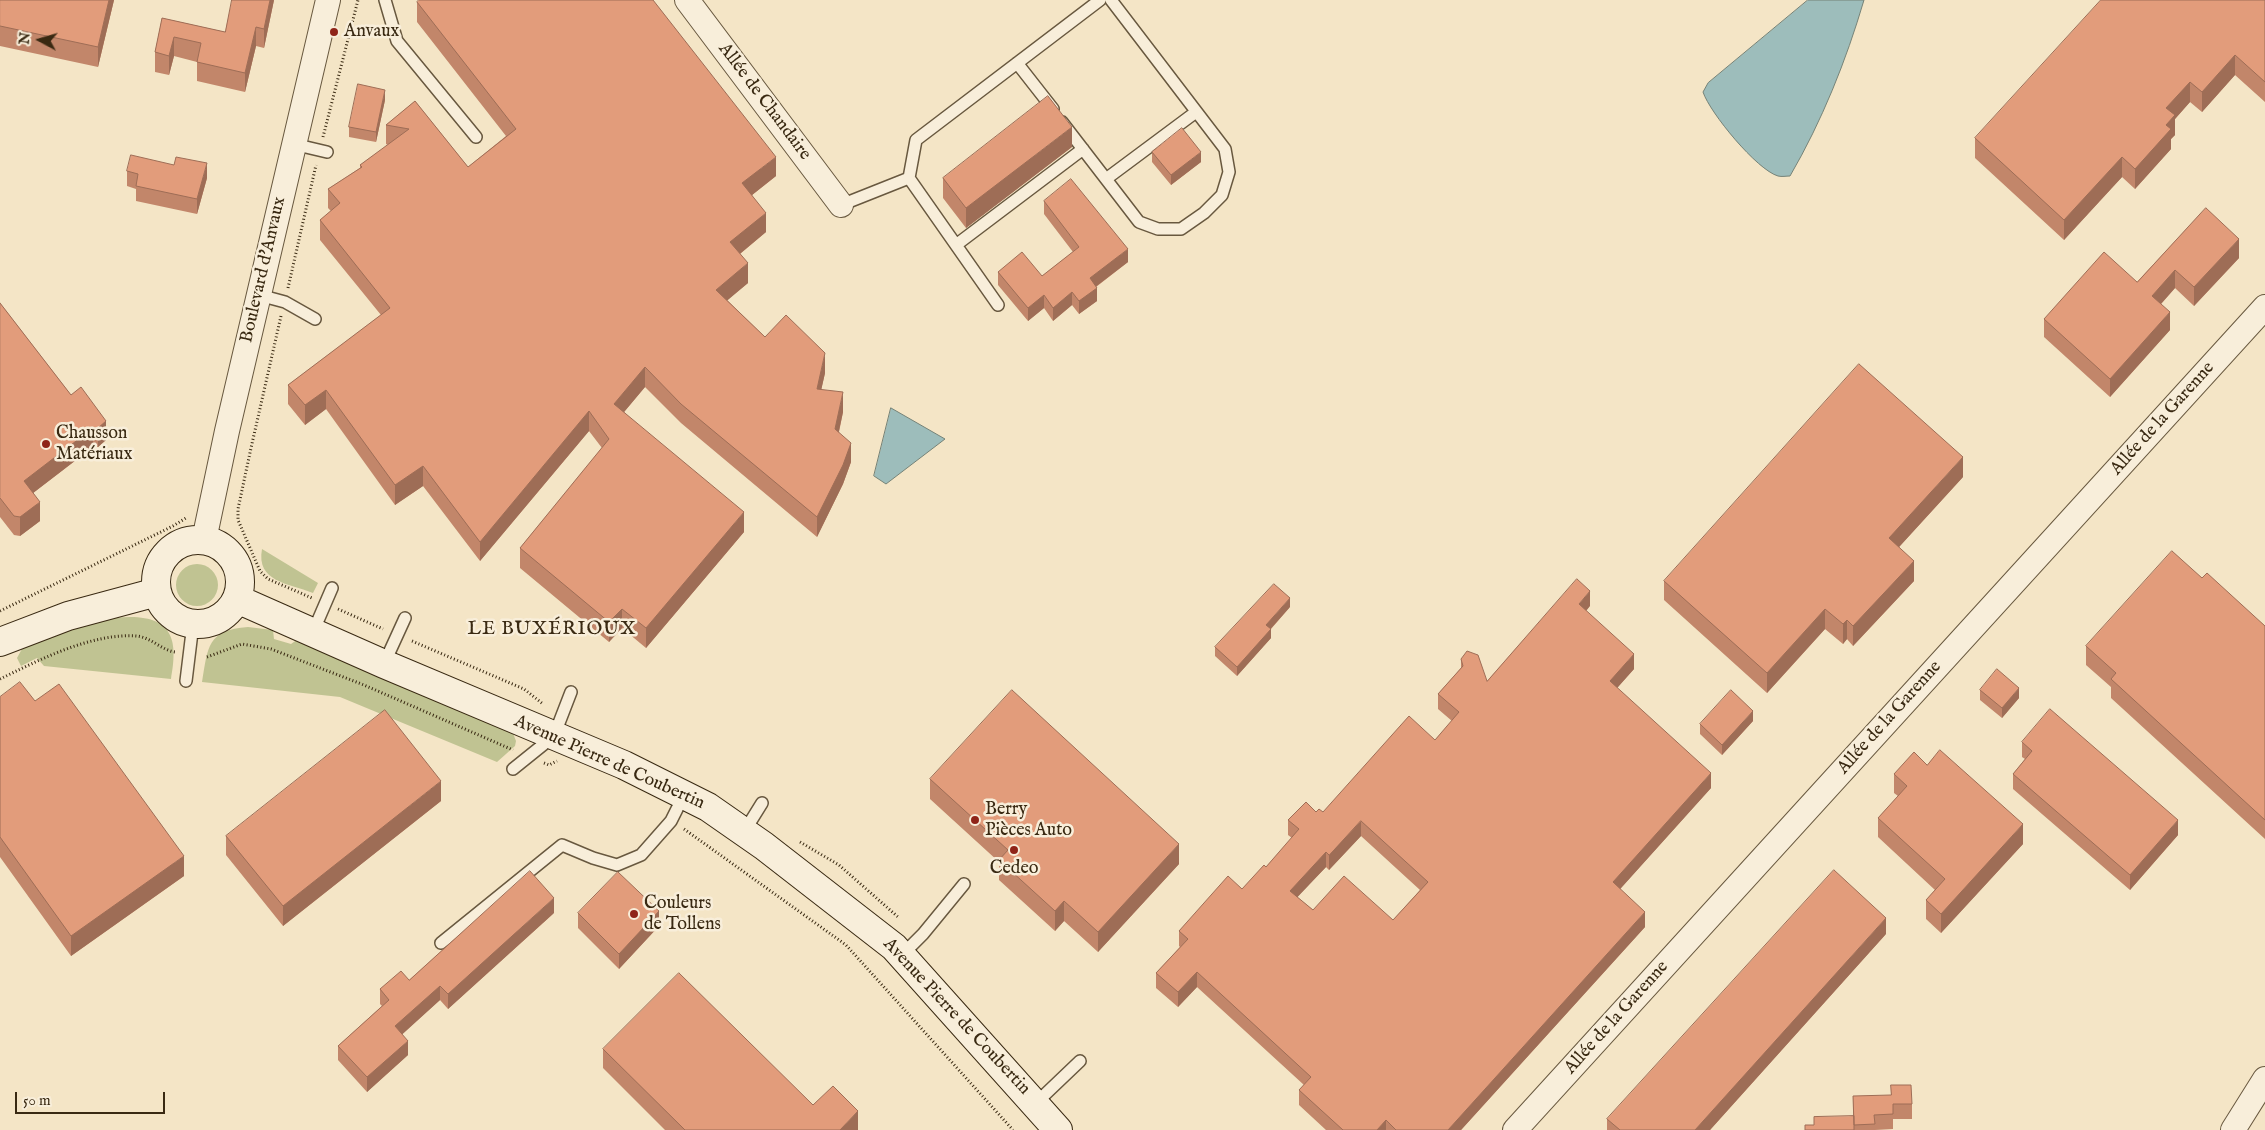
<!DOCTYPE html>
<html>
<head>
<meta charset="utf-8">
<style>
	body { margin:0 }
	#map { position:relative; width:2265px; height:1130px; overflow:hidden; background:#f4e5c6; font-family:"IM FELL English",serif }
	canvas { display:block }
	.north { position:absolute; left:15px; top:15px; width:50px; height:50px; -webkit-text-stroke:4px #f8eeda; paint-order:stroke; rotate:276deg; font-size:14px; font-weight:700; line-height:20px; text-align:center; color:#392912 }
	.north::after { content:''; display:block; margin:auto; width:18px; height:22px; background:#392912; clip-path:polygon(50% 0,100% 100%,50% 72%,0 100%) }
	.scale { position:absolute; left:15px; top:1092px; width:150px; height:22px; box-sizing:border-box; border:2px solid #392912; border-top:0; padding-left:6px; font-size:15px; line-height:18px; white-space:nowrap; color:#392912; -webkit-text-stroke:4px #f8eeda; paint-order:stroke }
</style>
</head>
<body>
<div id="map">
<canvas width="2265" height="1130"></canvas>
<div class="north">N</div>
<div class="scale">50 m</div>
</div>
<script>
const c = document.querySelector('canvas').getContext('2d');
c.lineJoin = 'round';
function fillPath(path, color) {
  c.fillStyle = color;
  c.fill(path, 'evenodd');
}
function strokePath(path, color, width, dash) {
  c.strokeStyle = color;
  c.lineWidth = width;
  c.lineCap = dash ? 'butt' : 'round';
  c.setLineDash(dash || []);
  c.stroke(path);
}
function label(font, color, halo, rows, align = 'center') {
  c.font = font + ' "IM FELL English",serif';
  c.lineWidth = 5;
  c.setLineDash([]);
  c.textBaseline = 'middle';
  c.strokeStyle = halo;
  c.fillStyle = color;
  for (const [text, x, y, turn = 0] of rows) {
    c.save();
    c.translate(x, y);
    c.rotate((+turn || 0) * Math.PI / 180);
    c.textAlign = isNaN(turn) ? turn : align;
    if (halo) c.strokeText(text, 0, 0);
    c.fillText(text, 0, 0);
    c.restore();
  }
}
fillPath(new Path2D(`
	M262,549L318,583L313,593C288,583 256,582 262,549Z
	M176 585a21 21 0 1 1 42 0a21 21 0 1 1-42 0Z
	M130,617C174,617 178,642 171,679L44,666L37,658L21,666L17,658L23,647C58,633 91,618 130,617Z
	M248,627L273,630L274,639L291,644L298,639L511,728L516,741L515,746L497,762L340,697L202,682C208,647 207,630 248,627Z`), '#c0c392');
const water = new Path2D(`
	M1808,0H1864C1846,61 1822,121 1790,176C1786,176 1782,177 1778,176C1757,170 1710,113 1703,92L1708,83Z
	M891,408L945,439L886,484L874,476Z`);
fillPath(water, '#9dbdbb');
strokePath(water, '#758277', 1);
const lane = new Path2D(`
	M385,0L397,41L476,137
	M1017,63L1053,109
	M1062,122L1139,222L1158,229H1181L1204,213L1222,195L1229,172L1225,149L1111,0
	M293,144L327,152
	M909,178L998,305
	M1106,179L1196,112
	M841,205L909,178L916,140L1100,0
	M956,245L1083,149
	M259,295L285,302L315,319
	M313,632L332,588
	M384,664L405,618
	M186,681L193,624
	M513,769L554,736L571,692
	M744,832L762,803
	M441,943L562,845L593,858L617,865L641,855L671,821L684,795
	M902,955L923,934L964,884
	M1036,1103L1080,1061`);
const street = new Path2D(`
	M687,0L841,205
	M204,540L227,431L328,0
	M1515,1130L2265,307
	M2233,1130L2265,1079`);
const secondary = new Path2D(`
	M156 582a42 42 0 1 1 84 0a42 42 0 1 1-84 0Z
	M237,599L384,664L624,765L708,807L764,846L894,947L1058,1130
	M0,642L68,616L157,592`);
strokePath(lane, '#68583f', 14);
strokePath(street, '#68583f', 26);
strokePath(secondary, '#392912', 30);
strokePath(new Path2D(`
	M323,137L358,0
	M288,288L316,165
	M281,316L251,448L238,509V520L260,571L268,579L312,598
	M338,609L383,629
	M0,611L173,526L186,518
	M412,641L524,689L543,704
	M207,657L242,644L271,649L364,685L513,750
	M0,679C39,660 91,633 136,636C151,637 161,650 175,652
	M544,763L549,765L557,761
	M684,829L846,945L1013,1130
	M800,842L839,865L898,917`), '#392912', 3, [1, 2.5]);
strokePath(lane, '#f8eeda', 11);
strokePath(street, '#f8eeda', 24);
strokePath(secondary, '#f8eeda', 28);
fillPath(new Path2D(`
	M0,0H114L98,67L0,46Z
	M274,0L264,48L256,46L245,92L197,81V62L174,56L169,75L155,72V52L162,18L225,32Z
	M2265,0V102L2235,75L2202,112L2190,102L2175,119V135L2171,139V149L2135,189L2122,177L2064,240L1975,158V138Z
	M417,2L776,176L752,195L766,232L740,254L748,283L727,300L765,337L825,373L821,390L843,412L839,432L851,462L843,484L817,537L681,423L645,387L624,412L744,532L646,648L622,628L609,642L520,568V548L602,448L589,431L480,561L423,486L395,505L326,409L305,425L288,404V385L381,315L320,240V220L331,211L328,208V189L360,168V165L388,145L386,144V125L415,101L468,167L506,136L417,22Z
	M385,100L376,142L349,137V127Z
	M1072,147L966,228L943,198V178Z
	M1152,152L1201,162L1171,185L1152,162Z
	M127,171L207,178L197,214L136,201V189L127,186Z
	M1044,201L1128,262L1096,287L1097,301L1079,314L1072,305L1053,321L1044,308L1028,321L998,285V272L1042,276L1073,252L1044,214Z
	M2206,208L2239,258L2194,306L2175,288L2161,304L2170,330L2110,397L2044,337V319L2137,282Z
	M0,303L71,395L106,421V440L98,447H93L33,493L40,521L20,536L14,535L0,517Z
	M1963,477L1899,547L1914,581L1853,646L1847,639L1843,644L1825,629L1767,693L1664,600V581Z
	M2202,578L2265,626V839L2111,698V687L2086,665V646Z
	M1590,606L1586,611L1634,669L1617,688L1711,788L1620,889L1645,927L1461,1130H1326L1299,1105V1090L1304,1085L1197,987L1178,1007L1156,988V973L1180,947L1179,946V931L1242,889L1266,867L1292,838L1288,835V820L1316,812H1323L1435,740L1452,721L1438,709V694L1461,668V659L1487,681ZM1361,836L1420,890L1393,920L1313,910L1297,897L1326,867L1329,870Z
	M1290,607L1271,629V638L1237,676L1215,656V647Z
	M1980,690L2019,698L2002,718L1980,700Z
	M0,697L35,701L184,876L71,956L0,857Z
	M1753,721L1722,755L1700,734V724Z
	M2022,742L2178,835L2130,890L2013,789V774L2025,759L2022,757Z
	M1894,774L2023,844L1941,933L1926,919V900L1935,890L1878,837V818L1898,796L1894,793Z
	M930,779L1179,864L1098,952L1064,921L1055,931L999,880V862L930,799Z
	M441,801L283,926L226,855V836Z
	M554,913L448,1009L440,1000L402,1034L408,1055L367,1092L338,1060V1046L382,1006L380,1004V989L409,980Z
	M578,913L659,926L619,969L578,928Z
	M1886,934L1710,1130H1607V1119Z
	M603,1049L813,1105L858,1130H665L603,1068Z
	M1853,1096L1912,1104V1119H1893V1129L1875,1130H1805L1814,1125L1853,1116Z`), '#c2866a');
fillPath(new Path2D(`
	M109,0H114L98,67V47Z
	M270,0H274L264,48V29Z
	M256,27V46L245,92V73Z
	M174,37V56L169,75V56Z
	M2235,55V75L2202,112V92Z
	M2190,82V102L2175,119V135L2171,139V149L2135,189V169L2166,108Z
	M385,90V100L376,142V132Z
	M1072,127V147L966,228V208Z
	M1201,152V162L1171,185V175Z
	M776,157V176L742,203V183Z
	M2122,157V177L2064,240V220Z
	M207,163V178L197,214V199Z
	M766,213V232L730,262V242Z
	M2239,239V258L2194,306V287Z
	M1128,249V262L1090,291V278Z
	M748,263V283L716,310V290Z
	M2175,270V288L2152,314V296Z
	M1097,288V301L1079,314V301Z
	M1072,292V305L1053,321V308Z
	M1044,295V308L1028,321V308Z
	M2170,312V330L2110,397V379Z
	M825,353V373L817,409V389Z
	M645,367V387L614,424V404Z
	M326,390V409L305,425V405Z
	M843,392V412L835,449V429Z
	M589,411V431L480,561V542Z
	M106,421V440L98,447V428Z
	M93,428V447L24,500V481Z
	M851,443V462L843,484L817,537V517Z
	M1963,457V477L1889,558V538Z
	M423,466V486L395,505V485Z
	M40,502V521L20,536V517Z
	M744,512V532L646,648V628Z
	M1914,561V581L1853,646V626Z
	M1590,591V606L1579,619V604Z
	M1290,598V607L1266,634V625Z
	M622,609V628L609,642V622Z
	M1825,609V629L1767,693V673Z
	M1847,620V639L1843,644V624Z
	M1271,629V638L1237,676V667Z
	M1634,654V669L1610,696V681Z
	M2019,688V698L2002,718V708Z
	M1753,711V721L1722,755V745Z
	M1711,773V788L1613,897V882Z
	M441,781V801L283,926V906Z
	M2178,820V835L2130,890V875Z
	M1361,821V836L1329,870V855Z
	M2023,824V844L1941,933V914Z
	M1179,844V864L1098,952V932Z
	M1326,852V867L1290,905V891Z
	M184,856V876L71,956V936Z
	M554,898V913L448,1009V994Z
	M1064,901V921L1055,931V911Z
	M659,911V926L619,969V954Z
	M1645,912V927L1461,1130H1448Z
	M1886,918V934L1710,1130H1695Z
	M1197,972V987L1178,1007V992Z
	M440,986V1000L395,1041V1026Z
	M408,1041V1055L367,1092V1077Z
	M858,1111V1130H840Z
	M1386,1120V1130H1377Z`), '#9e6d56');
const building = new Path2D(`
	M0,0H109L98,47L0,26Z
	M232,0H270L264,29L256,27L245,73L197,62L201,43L174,37L169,56L155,52L162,18L225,32Z
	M419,0H653L776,157L742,183L766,213L730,242L748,263L716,290L765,337L786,315L825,353L817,389L843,392L835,429L851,443L843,465L817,517L681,404L645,367L614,404L744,512L646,628L622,609L609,622L520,548L609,439L589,411L480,542L423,466L395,485L326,390L305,405L288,385L390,308L320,220L340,203L328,189L362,167L360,165L409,129L386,125L415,101L468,167L516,129L417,2Z
	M2101,0H2265V82L2235,55L2202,92L2190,82L2166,108L2175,115L2166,125L2171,129L2135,169L2122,157L2064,220L1975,138Z
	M358,84L385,90L376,132L349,127Z
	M1048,96L1072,127L966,208L943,178Z
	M1182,128L1201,152L1171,175L1152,152Z
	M131,155L174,165L176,157L207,163L197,199L136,186L138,174L127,171Z
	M1071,179L1128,249L1090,278L1097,288L1079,301L1072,292L1053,308L1044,295L1028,308L998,272L1022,252L1042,276L1079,247L1044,201Z
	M2206,208L2239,239L2194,287L2175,270L2152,296L2170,312L2110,379L2044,319L2104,252L2137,282Z
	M0,303L71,395L81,387L106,421L98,428H93L24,481L40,502L20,517L14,516L0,498Z
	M1859,364L1963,457L1889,538L1914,561L1853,626L1847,620L1843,624L1825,609L1767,673L1664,581Z
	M2172,551L2202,578L2207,573L2265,626V820L2111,679L2116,673L2086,646Z
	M1577,579L1590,591L1579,604L1634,654L1610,681L1711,773L1613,882L1645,912L1448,1130H1396L1386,1120L1377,1130H1343L1299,1090L1311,1077L1197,972L1178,992L1156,973L1188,939L1179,931L1228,876L1242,889L1264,865L1266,867L1299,829L1288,820L1306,802L1316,812L1319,809L1323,812L1409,716L1435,740L1459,712L1438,694L1463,666L1461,659L1467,651L1478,655L1487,681ZM1361,821L1428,882L1393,920L1344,876L1313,910L1290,891L1326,852L1329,855Z
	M1274,584L1290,598L1266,625L1271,629L1237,667L1215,647Z
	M1997,669L2019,688L2002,708L1980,690Z
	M20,682L35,701L59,684L184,856L71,936L0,837V697Z
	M1012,690L1179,844L1098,932L1064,901L1055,911L999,860L1008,850L930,779Z
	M1731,690L1753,711L1722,745L1700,724Z
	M2050,709L2178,820L2130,875L2013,774L2032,751L2022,742Z
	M385,710L441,781L283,906L226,836Z
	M1940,750L2023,824L1941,914L1926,900L1945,879L1878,818L1907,786L1894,774L1914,752L1927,765Z
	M1834,870L1886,918L1695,1130H1620L1607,1119Z
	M530,871L554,898L448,994L440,986L395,1026L408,1041L367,1077L338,1046L389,1000L380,989L401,971L409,980Z
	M618,872L659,911L619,954L578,913Z
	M679,973L813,1105L833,1086L858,1111L840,1130H685L603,1049Z
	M1891,1085H1911L1912,1104H1893V1114L1874,1115L1875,1124L1854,1125L1853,1096L1891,1095Z
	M1854,1116V1130H1805V1125H1814V1117Z`);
fillPath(building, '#e29c7b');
strokePath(building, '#9e6d56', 1);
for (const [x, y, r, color] of [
	[334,32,5,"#8f2418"],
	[46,444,5,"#8f2418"],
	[975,820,5,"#8f2418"],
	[1014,850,5,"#8f2418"],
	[634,914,5,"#8f2418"]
]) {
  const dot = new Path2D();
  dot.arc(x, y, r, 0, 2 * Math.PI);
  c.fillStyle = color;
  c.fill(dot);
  strokePath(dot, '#f8eeda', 2);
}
label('18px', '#392912', '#f8eeda', [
	["Anvaux",344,32],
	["Chausson",56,434],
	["Matériaux",56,455],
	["Berry",985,810],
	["Pièces Auto",985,831],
	["Cedeo",1014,869,"center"],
	["Couleurs",644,904],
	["de Tollens",644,925]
], 'left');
label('18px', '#392912', '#f8eeda', [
	["Allée de Chandaire",764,102,53],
	["Boulevard d'Anvaux",264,270,-77],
	["Allée de la Garenne",2163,419,-48],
	["Allée de la Garenne",1890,718,-48],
	["Avenue Pierre de Coubertin",609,763,24],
	["Avenue Pierre de Coubertin",956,1017,47],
	["Allée de la Garenne",1617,1018,-48]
]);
c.letterSpacing = '1px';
label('19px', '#392912', '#f8eeda', [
	["LE BUXÉRIOUX",552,630]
]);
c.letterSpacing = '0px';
</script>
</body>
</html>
